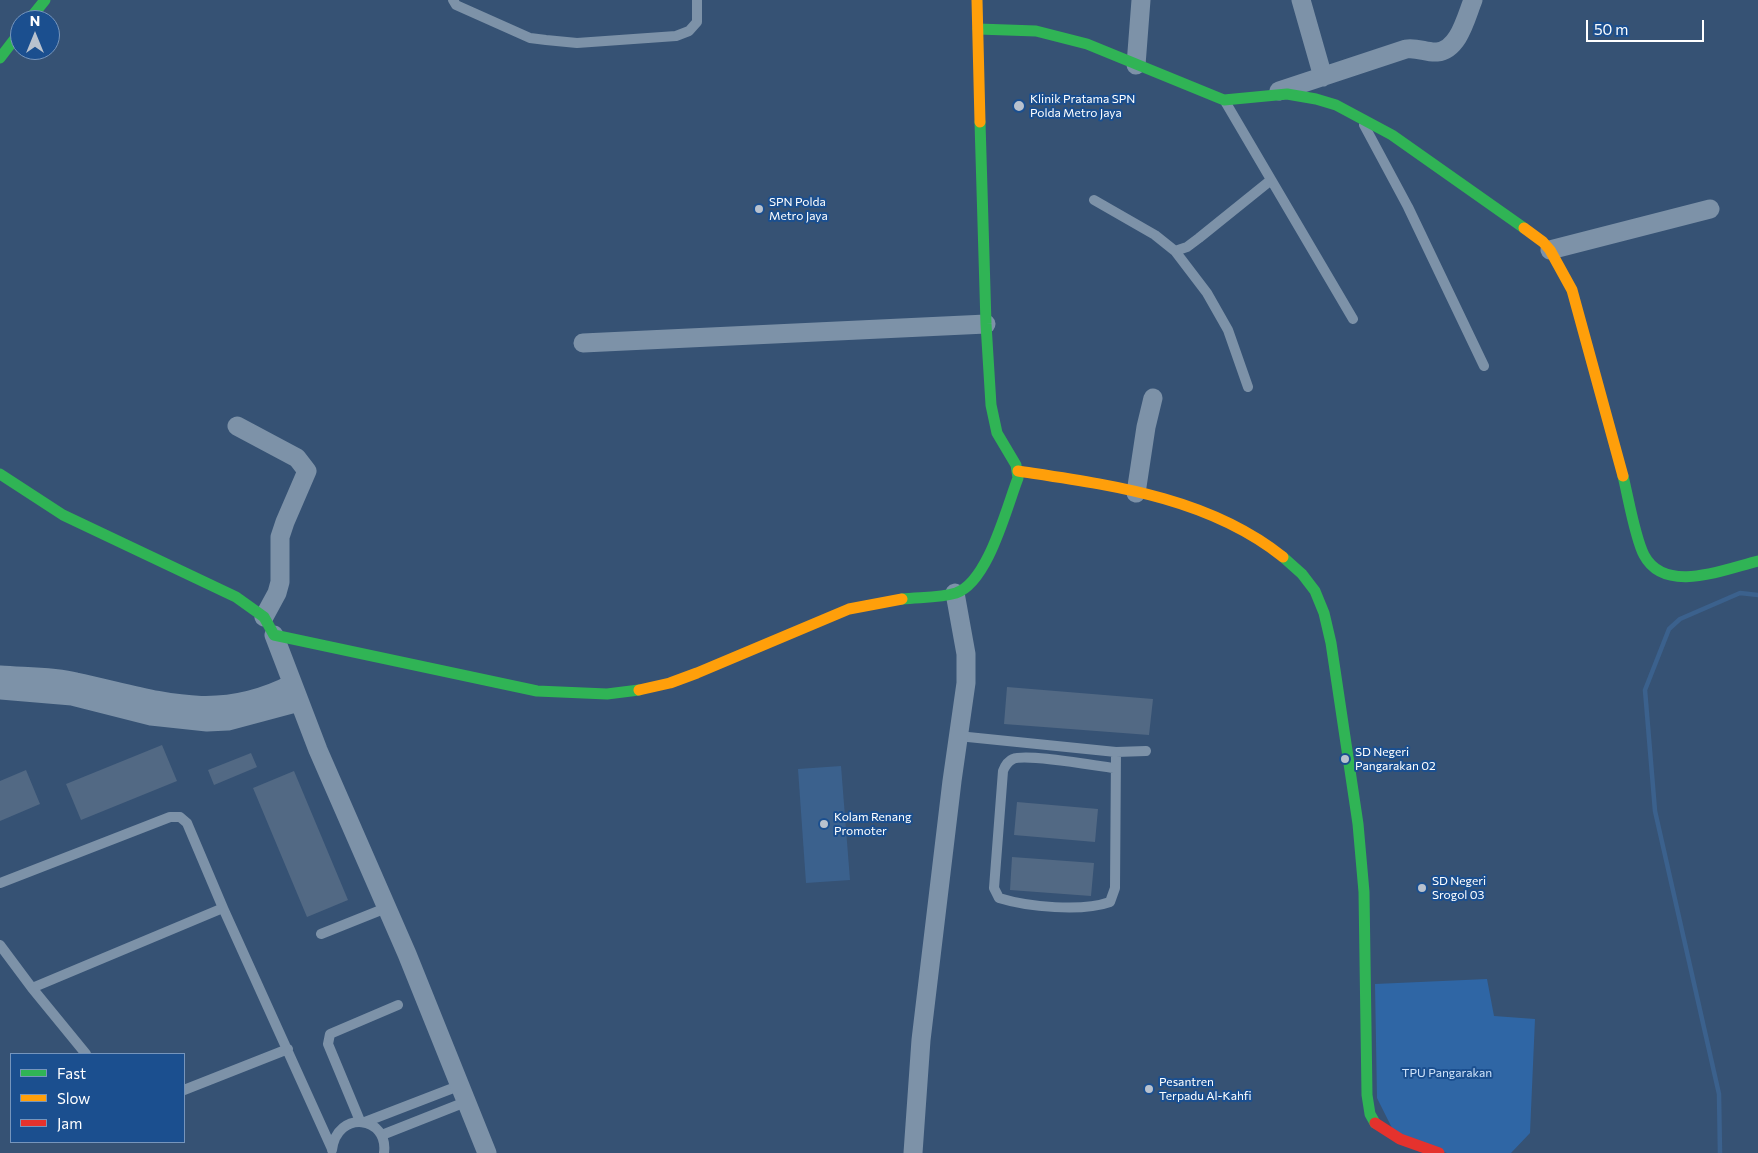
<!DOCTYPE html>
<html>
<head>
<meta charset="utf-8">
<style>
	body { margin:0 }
	#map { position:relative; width:1758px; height:1153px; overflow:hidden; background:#365274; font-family:Commissioner,sans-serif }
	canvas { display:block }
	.legend { position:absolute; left:10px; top:1053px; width:175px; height:90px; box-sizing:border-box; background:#1b4f8f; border:1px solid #7695bc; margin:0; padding:6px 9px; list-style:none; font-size:15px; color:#fff }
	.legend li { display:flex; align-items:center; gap:10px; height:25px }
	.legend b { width:25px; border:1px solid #7695bc }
	.north { position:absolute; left:10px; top:10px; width:50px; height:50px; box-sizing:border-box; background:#1b4f8f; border:1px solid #7695bc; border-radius:50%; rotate:0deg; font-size:14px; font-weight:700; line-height:20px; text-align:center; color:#fff }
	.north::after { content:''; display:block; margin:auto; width:18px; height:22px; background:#b9c2ce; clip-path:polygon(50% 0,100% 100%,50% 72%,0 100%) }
	.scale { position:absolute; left:1586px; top:20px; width:118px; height:22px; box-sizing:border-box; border:2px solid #fff; border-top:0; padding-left:6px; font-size:15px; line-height:18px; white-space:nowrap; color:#fff; -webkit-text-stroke:4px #1b4f8f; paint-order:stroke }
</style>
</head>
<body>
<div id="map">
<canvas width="1758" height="1153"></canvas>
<ul class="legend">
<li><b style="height:6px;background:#30b455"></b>Fast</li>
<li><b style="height:6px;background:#ff9f0a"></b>Slow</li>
<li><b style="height:6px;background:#e5322d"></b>Jam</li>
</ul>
<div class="north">N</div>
<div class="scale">50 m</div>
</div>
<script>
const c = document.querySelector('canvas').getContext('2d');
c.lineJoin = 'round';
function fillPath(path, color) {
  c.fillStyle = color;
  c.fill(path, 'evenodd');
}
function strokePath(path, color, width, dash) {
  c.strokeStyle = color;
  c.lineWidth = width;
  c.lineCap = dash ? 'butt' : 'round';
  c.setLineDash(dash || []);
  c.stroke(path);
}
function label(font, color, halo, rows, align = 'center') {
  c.font = font + ' Commissioner,sans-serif';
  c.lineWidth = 4;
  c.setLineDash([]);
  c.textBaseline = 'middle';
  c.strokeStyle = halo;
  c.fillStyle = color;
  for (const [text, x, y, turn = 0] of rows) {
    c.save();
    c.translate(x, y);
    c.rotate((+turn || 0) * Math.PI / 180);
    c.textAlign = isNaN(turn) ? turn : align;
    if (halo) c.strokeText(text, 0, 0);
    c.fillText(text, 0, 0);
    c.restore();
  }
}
fillPath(new Path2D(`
	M1487,979L1494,1016L1535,1019L1530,1133L1511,1153H1447L1396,1136L1377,1098L1375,984Z`), '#2f66a5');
fillPath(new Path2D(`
	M841,766L850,880L806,883L798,769Z`), '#3b618d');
strokePath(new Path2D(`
	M1720,1153L1719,1094L1655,811L1645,690L1669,629L1680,619L1740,593L1758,595`), '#3b618d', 4.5);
fillPath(new Path2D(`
	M1007,687L1153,699L1149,735L1004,724Z
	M162,745L177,781L81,820L66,784Z
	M251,753L257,767L214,785L208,770Z
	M26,770L40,804L0,821V781Z
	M294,771L348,900L307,917L253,788Z
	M1017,802L1098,809L1095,842L1014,835Z
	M1012,857L1094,863L1091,896L1010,890Z`), '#526984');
strokePath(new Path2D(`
	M453,0L456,5L530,38L546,40L577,43L676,36L689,31L697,22V0
	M1226,103L1353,319
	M1364,125L1408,207L1484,366
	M1094,200L1155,235L1175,251L1187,247L1199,238L1271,180
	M1175,251L1207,293L1228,330L1248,387
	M958,736L1116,752L1146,751
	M1114,768C1096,766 1026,753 1013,759C1008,761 1005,766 1003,771L994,888L999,898C1028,907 1082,912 1110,902L1115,888L1116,752
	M0,883L170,817H180L187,823L223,908L332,1149
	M321,934L386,908
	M0,945L32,988L86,1054
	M32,988L223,908
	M184,1090L288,1049
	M360,1121L328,1044L330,1034L398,1005
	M365,1122L461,1085
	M382,1135L468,1101
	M332,1150C337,1109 389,1116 384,1153`), '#7d92a8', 10);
strokePath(new Path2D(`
	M1301,0L1323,77
	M1136,65L1141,0
	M1279,91L1406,49C1417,47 1427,53 1437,52C1459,50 1466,17 1473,0
	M1550,250L1710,209
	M583,343L986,324
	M237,426L297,458L307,471L285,522L280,537V582L277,593L264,617
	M1136,493L1146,427L1153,398
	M274,635L318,750L407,954L487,1153
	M0,675C25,677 52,676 76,682C156,699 214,724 292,684
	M0,690L72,696L151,716L207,722L228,721L299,702
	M913,1153L921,1040L952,781L966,683V654L955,593`), '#7d92a8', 19);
strokePath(new Path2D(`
	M29,20L45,0
	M978,29L1036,31L1087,44L1224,100L1287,94L1316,99L1336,105L1392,135L1524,228
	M0,58L20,32
	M0,474L63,515L236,597L264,617L274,635L537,691L607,694L639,690
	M1623,476C1628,496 1635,538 1644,555C1665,595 1725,569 1758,561
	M1283,557L1302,574L1315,591L1324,613L1331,643L1358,824L1364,892L1367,1095L1370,1114L1375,1123
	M902,599C919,597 940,598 956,593C988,582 1006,509 1018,478L1016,465L997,433L991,405L986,324L980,122`), '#30b455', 11);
strokePath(new Path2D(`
	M977,0L980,122
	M1524,228L1543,242L1550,250L1572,290L1623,476
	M1018,471C1110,485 1208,497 1283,557
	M639,690L670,683L697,673L849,609L902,599`), '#ff9f0a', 11);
strokePath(new Path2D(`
	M1375,1123L1400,1139L1439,1153`), '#e5322d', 11);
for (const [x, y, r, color] of [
	[1019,106,6,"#b9c2ce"],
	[759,209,5,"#b9c2ce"],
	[1345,759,5,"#b9c2ce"],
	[824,824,5,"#b9c2ce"],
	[1422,888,5,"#b9c2ce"],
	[1149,1089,5,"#b9c2ce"]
]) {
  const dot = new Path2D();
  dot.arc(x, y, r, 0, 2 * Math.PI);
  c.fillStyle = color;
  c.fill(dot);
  strokePath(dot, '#1b4f8f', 2);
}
label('12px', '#fff', '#1b4f8f', [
	["Klinik Pratama SPN",1030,99],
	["Polda Metro Jaya",1030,113],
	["SPN Polda",769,202],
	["Metro Jaya",769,216],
	["SD Negeri",1355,752],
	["Pangarakan 02",1355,766],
	["Kolam Renang",834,817],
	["Promoter",834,831],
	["SD Negeri",1432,881],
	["Srogol 03",1432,895],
	["Pesantren",1159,1082],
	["Terpadu Al-Kahfi",1159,1096]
], 'left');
label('12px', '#cfe3fa', '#1b4f8f', [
	["TPU Pangarakan",1447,1073]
]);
</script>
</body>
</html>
